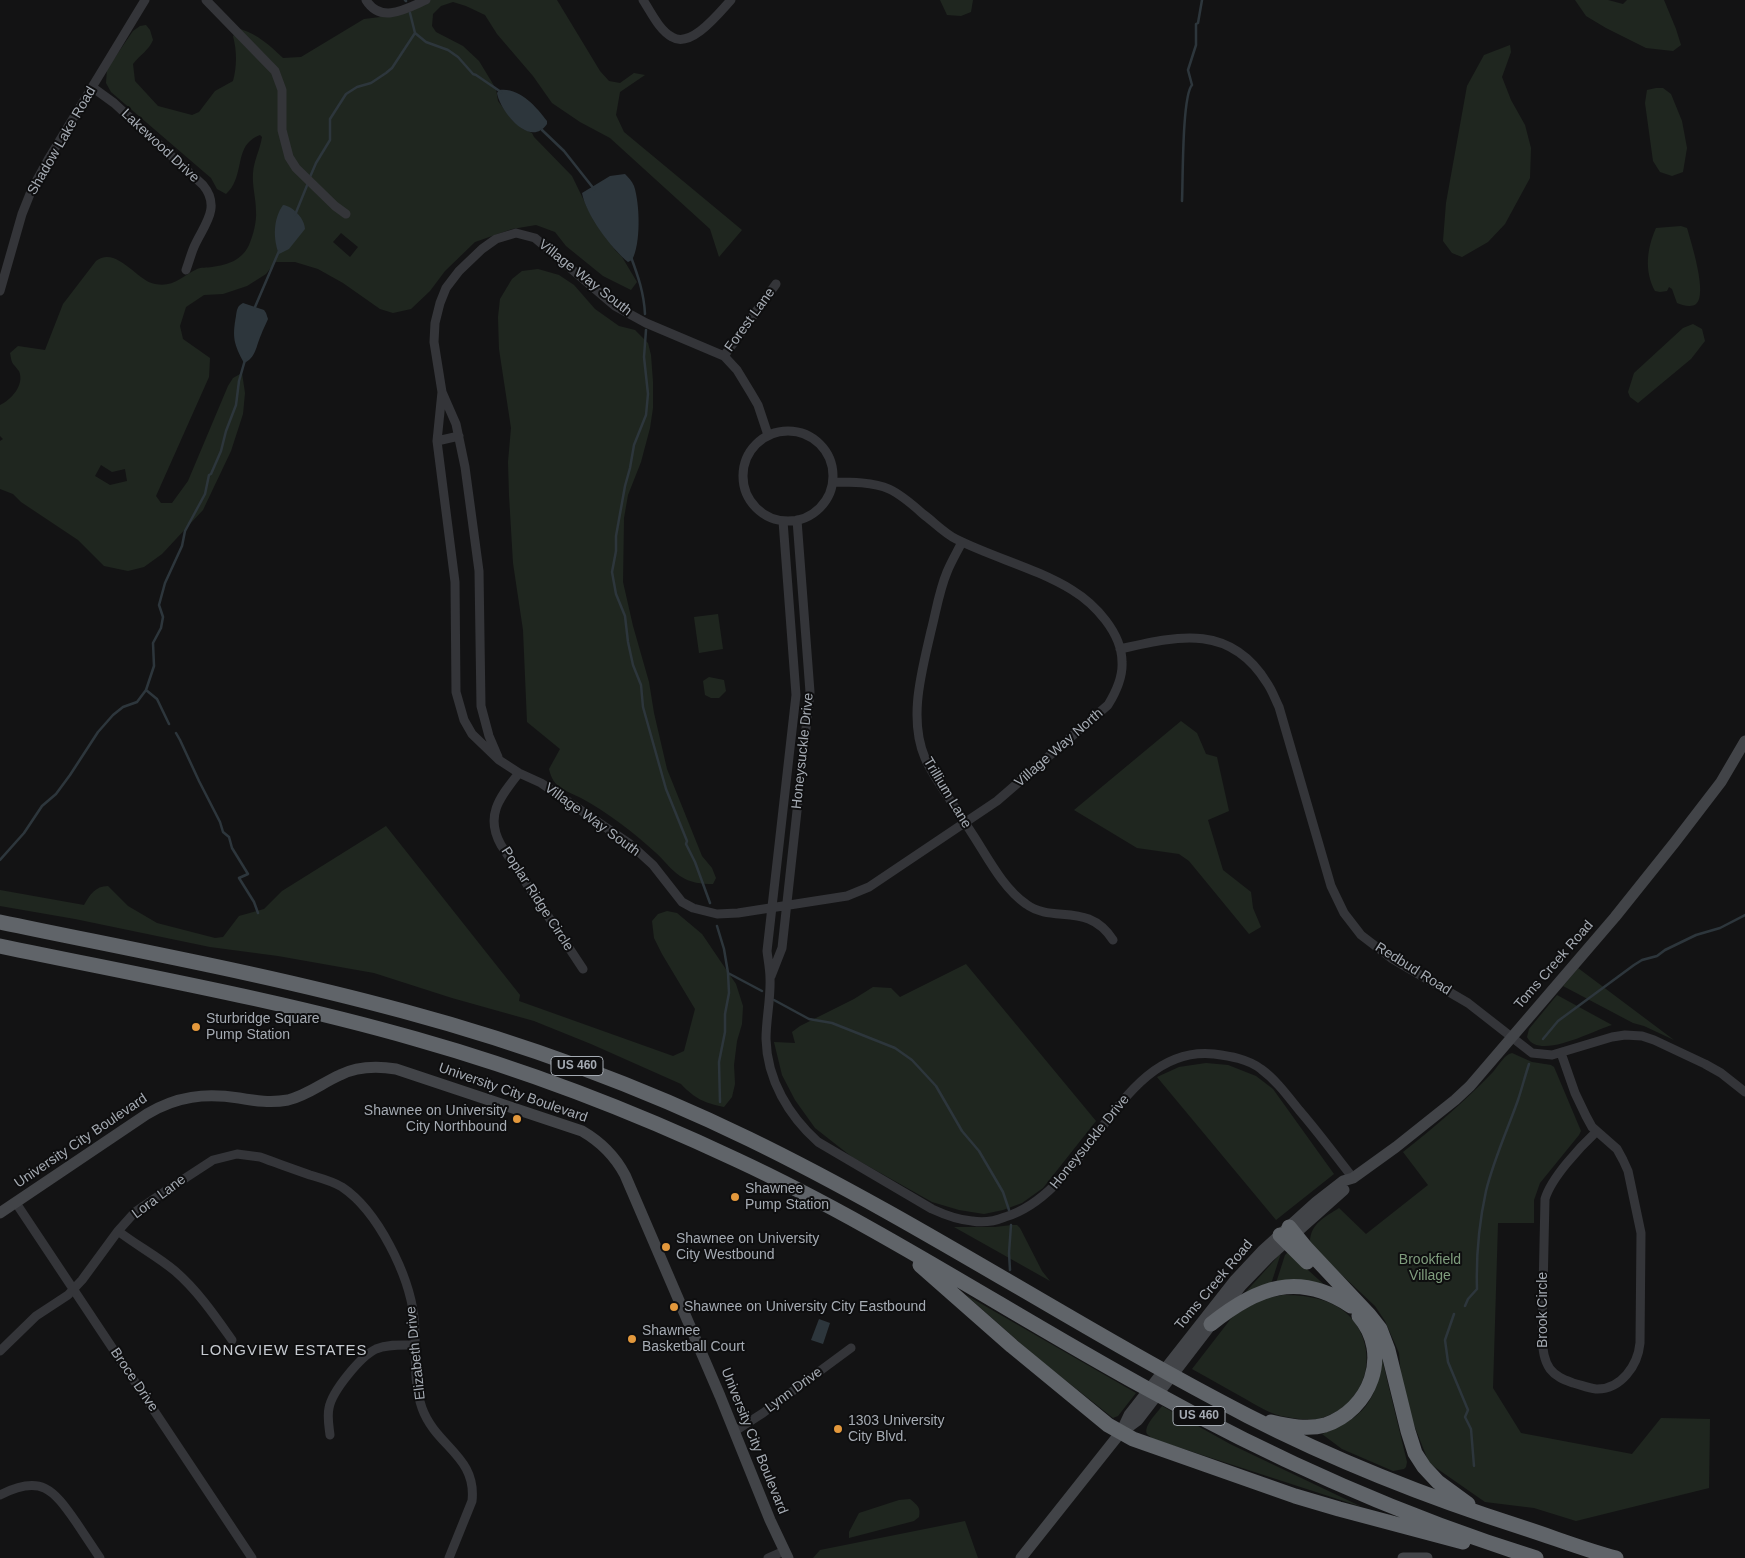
<!DOCTYPE html>
<html>
<head>
<meta charset="utf-8">
<style>
	body { margin:0 }
	canvas { display:block; background:#131314 }
</style>
</head>
<body>
<canvas width="1745" height="1558"></canvas>
<script>
const c = document.querySelector('canvas').getContext('2d');
c.lineJoin = 'round';
function fillPath(path, color) {
  c.fillStyle = color;
  c.fill(path, 'evenodd');
}
function strokePath(path, color, width, dash) {
  c.strokeStyle = color;
  c.lineWidth = width;
  c.lineCap = dash ? 'butt' : 'round';
  c.setLineDash(dash || []);
  c.stroke(path);
}
function label(font, color, halo, rows, align = 'center') {
  c.font = font + ' Arial,sans-serif';
  c.lineWidth = 4;
  c.setLineDash([]);
  c.textBaseline = 'middle';
  c.strokeStyle = halo;
  c.fillStyle = color;
  for (const [text, x, y, turn = 0] of rows) {
    c.save();
    c.translate(x, y);
    c.rotate((+turn || 0) * Math.PI / 180);
    c.textAlign = isNaN(turn) ? turn : align;
    if (halo) c.strokeText(text, 0, 0);
    c.fillText(text, 0, 0);
    c.restore();
  }
}
fillPath(new Path2D(`
	M428,0H557L600,71L609,81L620,83L634,73L645,75L620,92L616,115L624,132L742,230L719,257L710,229L610,138L580,122L552,103L533,76L497,34L485,15L466,6L453,2L441,6L433,14L432,26L436,32L463,46L479,61L496,89L498,101L513,121L523,129L532,133L534,137L572,176L590,213L615,250L622,257L637,282L631,290L603,276L566,246L555,232L536,225L512,229L475,242L445,271L430,291L411,309L393,313L380,309L343,283L318,269L295,262H275L266,274L247,286L223,294L204,295L186,307L180,326L183,339L210,358L209,377L156,496L161,503H172L188,481L228,386L233,378L242,373L245,393L243,414L231,451L203,510L162,554L144,567L128,571L104,566L78,540L21,502L13,494L0,489V441L3,439L0,436V405C11,400 25,385 19,371C18,370 15,366 14,365C11,362 11,357 10,353L18,346L45,350L63,304L96,261C116,245 137,281 155,284C173,288 182,276 197,269C201,267 207,268 212,267C228,265 242,260 249,245C253,236 257,221 256,211C256,198 252,186 253,173C254,160 260,150 262,137L260,135C257,136 253,138 250,141C236,153 243,179 226,194L217,189L211,178L111,92L106,83L107,69L133,31L140,26L146,25L150,30L153,40C149,50 140,55 133,64L135,81L158,106L192,115L199,112L215,91L233,81C237,66 237,51 233,36L240,29C258,34 270,46 283,58L301,57L364,19L397,15ZM341,233L358,247L350,257L333,242ZM101,465L112,472L125,469L127,481L110,485L95,476Z
	M940,0H973L971,12L961,16L947,15Z
	M1575,0H1608L1623,4L1627,0H1664L1676,29L1681,45L1673,51L1646,48L1606,28L1586,16Z
	M1510,45L1511,52L1502,77L1511,100L1525,125L1531,148L1530,178L1505,224L1488,242L1462,257L1452,253L1443,241L1446,203L1467,86L1484,55Z
	M1656,88H1663L1671,94L1682,121L1687,148L1683,172L1672,176L1660,172L1653,161L1645,103L1647,90Z
	M1681,226L1687,228C1691,242 1708,295 1696,304C1691,308 1682,305 1677,303L1672,289L1669,287L1667,291L1660,292L1655,291C1644,271 1647,248 1656,228Z
	M538,269L559,275L574,285L595,309L619,326L635,330L648,343L651,355L653,382V408L650,428L641,462L628,495L624,518L623,582L633,626L649,682L654,713L667,769L702,856L712,868L716,878L713,884C702,884 690,883 680,876C671,870 664,860 655,852C633,832 607,812 581,798C565,790 553,788 549,769L560,749L527,722L523,630L513,563L509,495L508,462L511,428L499,349L498,317L500,299L512,279L522,271Z
	M1693,324L1702,329L1705,341L1691,359L1638,403L1630,397L1628,392L1634,373L1683,328Z
	M718,614L723,649L699,653L694,617Z
	M709,677L724,680L726,691L719,698H711L705,695L703,681Z
	M1181,721L1197,733L1206,754L1217,757L1229,811L1208,820L1223,870L1251,892L1253,908L1261,927L1249,934L1189,861L1179,854L1137,848L1074,810Z
	M386,826L520,995L519,1001L673,1056L684,1051L695,1009L662,954L654,938L652,921L658,914L667,911L677,913L702,934L736,984L743,1006L742,1024L737,1041L734,1065L735,1084L732,1097L724,1107C705,1103 695,1099 681,1084L591,1044L534,1021L452,998L374,973L278,956L210,947L75,919L0,906V890L84,905C90,895 95,886 108,886L128,906L157,923L215,938L223,937L239,916L264,909L282,891Z
	M966,964L1096,1121L1043,1188L1022,1203L1003,1210L984,1214L959,1210L932,1202L852,1157L815,1128L795,1100L782,1075L774,1042L795,1043L792,1032L800,1026L854,999L873,987L891,988L900,997Z
	M1578,968L1674,1040L1644,1026L1633,1023L1563,986Z
	M1557,995L1612,1025C1594,1030 1539,1061 1527,1037L1529,1029Z
	M1512,1053L1532,1062L1551,1065L1554,1067L1581,1131L1579,1135L1540,1183L1534,1200V1223H1498L1493,1388L1521,1433L1632,1454L1661,1418L1710,1419L1709,1488L1576,1521L1534,1508L1485,1502L1429,1463L1409,1412L1401,1376L1399,1353L1385,1321L1375,1306L1312,1247L1310,1242C1310,1224 1325,1217 1339,1208L1366,1234L1428,1185L1403,1152C1435,1127 1465,1101 1493,1072C1499,1065 1504,1055 1512,1053Z
	M1206,1063L1228,1065L1256,1076L1273,1089L1334,1174L1276,1220L1157,1077L1179,1067Z
	M1012,1225H1017L1020,1228L1042,1271L1050,1281L954,1227H995Z
	M1288,1252L1329,1289L1276,1283L1285,1255Z
	M1281,1253L1271,1284L1243,1295Z
	M966,1295L1136,1393L1118,1416L1113,1418L1035,1356Z
	M1283,1295C1304,1295 1328,1298 1345,1312C1357,1322 1364,1336 1366,1351C1370,1381 1351,1410 1321,1418C1311,1421 1298,1419 1287,1417C1271,1415 1256,1405 1242,1397C1225,1388 1209,1378 1192,1369L1233,1316L1263,1299Z
	M1382,1359L1407,1462L1406,1467L1404,1469L1393,1471L1342,1449L1322,1434C1363,1418 1376,1403 1382,1359Z
	M1162,1406L1230,1444L1362,1507L1153,1439C1152,1438 1148,1435 1147,1434C1143,1426 1158,1412 1162,1406Z
	M910,1499C917,1505 921,1507 919,1517L914,1521L849,1538V1532L859,1513L899,1500Z
	M965,1521L978,1558H813L820,1550Z`), '#1f261f');
fillPath(new Path2D(`
	M499,90C519,87 536,106 547,121V124C530,149 500,111 497,93Z
	M625,174C628,177 632,181 634,186C640,204 641,244 632,260L628,262C611,248 586,215 582,193L610,176Z
	M283,205C293,206 305,219 305,229L289,249L279,254C273,239 273,219 283,205Z
	M243,303L264,310L266,313L268,319C266,324 263,329 261,335C256,346 256,358 244,363C234,344 232,338 236,316C237,310 237,306 243,303Z
	M819,1319L830,1323L823,1344L811,1340Z`), '#2d363c');
strokePath(new Path2D(`
	M405,0L406,1
	M410,13L415,33L426,42L448,50L458,57L473,74L476,75L501,92
	M542,130L564,151L594,189
	M310,177L316,163L330,140V119L346,94L357,87L371,83L386,73L392,68L415,33
	M1182,201C1183,181 1182,96 1192,85L1188,70L1196,45V24L1198,23L1202,0
	M295,215L308,183
	M631,257C638,276 644,293 645,314
	M255,307L279,251
	M646,330L644,357L648,394L646,415L634,445L630,468L625,486L616,536V551L612,572L616,594L625,616L628,642L633,665L641,685L643,707L666,789L687,841L686,844L695,862L710,903
	M146,690L157,699L169,724
	M176,733L180,740L199,781L220,822L223,832L229,837L232,848L248,874L239,878L254,902L258,913
	M0,860L24,833L42,806L56,794L70,775L98,732L113,715L123,707L137,702L146,690L154,666L153,643L161,628L163,617L159,605L165,583L182,546L185,531L205,494L209,475L211,474L221,451L226,431L236,405L239,381L245,360
	M717,926L724,949L728,973L729,993L725,1014V1032L719,1062L720,1102
	M728,973L762,991
	M774,1000L809,1019L832,1023L895,1048L912,1060L936,1086L962,1131L979,1151L1003,1192L1009,1210
	M1543,1039L1558,1021L1634,965L1642,960L1657,956L1665,950L1696,935L1720,928L1745,915
	M1010,1270L1009,1253L1011,1225
	M1465,1306L1468,1299L1477,1289C1476,1257 1479,1223 1486,1191C1494,1159 1507,1131 1518,1100C1522,1088 1525,1076 1529,1064
	M1454,1314L1445,1340L1448,1362L1468,1410L1465,1417L1471,1429L1474,1466`), '#2d363c', 2.5);
strokePath(new Path2D(`
	M206,0L275,71L282,90V130L289,157L296,168L335,206L346,214
	M366,0C381,24 406,9 426,0
	M643,0C651,12 659,30 672,37C691,49 719,13 731,0
	M92,87L114,103L203,185C222,208 203,226 194,247C191,254 189,262 186,270
	M0,291L22,214L32,189L49,158L145,0
	M724,356L776,284
	M442,392L437,441L455,582L456,692L464,720L472,734L499,760L519,773L541,783L630,844L653,865L682,902L693,908L717,914L738,913L847,896L869,887L997,801L1108,705C1116,692 1123,677 1122,662C1122,633 1095,604 1072,590C1036,568 994,558 956,539C944,533 934,522 923,514C913,505 902,495 889,489C874,482 850,482 833,482
	M743 476a45 45 0 1 1 90 0a45 45 0 1 1-90 0Z
	M437,441L459,436
	M783,521L796,695L767,951C768,960 770,969 770,978C771,998 766,1019 766,1039C767,1080 789,1116 818,1142L932,1209C945,1215 958,1220 972,1221C983,1223 995,1221 1005,1217C1091,1191 1118,1044 1214,1054C1230,1056 1248,1059 1261,1069C1276,1080 1287,1095 1299,1110C1318,1132 1335,1155 1353,1178
	M962,542C957,552 951,562 947,572C939,591 936,612 931,631C922,671 908,718 925,758C930,771 939,782 946,794C955,807 964,821 973,835C988,858 1003,888 1026,904C1053,924 1088,901 1113,940
	M1120,649C1178,636 1230,623 1267,683C1272,690 1275,699 1279,707L1331,886L1344,913L1361,935L1391,958L1468,1003L1532,1053L1552,1055L1612,1037L1625,1035L1642,1036L1654,1040L1705,1064L1721,1073L1745,1092
	M498,757L489,736L481,706L479,571L465,467L456,424L442,392L434,342L435,323L440,303L446,288L459,271L482,249L496,239L516,233L535,238L615,306L646,323L724,356L737,370L751,393L758,405L768,435
	M519,773C501,796 484,815 501,845L583,969
	M771,976L782,948L810,692L797,520
	M1561,1053L1575,1093L1586,1116L1592,1127L1617,1149L1623,1160L1628,1171L1641,1233L1640,1343C1638,1365 1621,1390 1596,1389C1588,1388 1581,1385 1573,1383C1565,1380 1556,1377 1550,1369C1543,1359 1543,1348 1542,1336L1545,1199C1551,1178 1580,1147 1596,1132
	M16,1203L252,1558
	M118,1231C136,1245 157,1256 175,1271C198,1291 215,1316 232,1340
	M0,1351L36,1316L68,1295L82,1280L118,1231L135,1212L167,1190L213,1160L237,1154L260,1157C276,1163 293,1169 310,1175C320,1178 332,1181 342,1187C378,1211 409,1275 414,1317C417,1347 412,1379 422,1408C436,1447 477,1456 472,1501L449,1558
	M735,1431L763,1413L851,1348
	M330,1435C329,1426 327,1417 329,1408C332,1391 361,1356 376,1349C388,1344 402,1345 414,1345
	M0,1495C41,1474 53,1489 76,1522C84,1534 92,1546 100,1558
	M768,1558L784,1551`), '#343539', 9);
strokePath(new Path2D(`
	M0,1213L147,1114C177,1096 205,1093 239,1098C256,1101 271,1103 288,1100C308,1095 322,1083 340,1075C358,1066 377,1066 396,1069L582,1131C601,1142 615,1156 625,1175L720,1396L770,1520L788,1558
	M1123,1431L1138,1420L1241,1286L1269,1257L1344,1190
	M1021,1558L1121,1432L1129,1415L1235,1280L1263,1250L1316,1202L1343,1181L1353,1178L1396,1147L1455,1100L1470,1086L1615,917L1675,842L1721,782L1745,741
	M1403,1558H1427`), '#424448', 11);
strokePath(new Path2D(`
	M0,922C134,950 271,975 403,1011C522,1043 638,1085 749,1139C920,1222 1079,1329 1248,1416C1336,1461 1430,1498 1524,1528C1555,1538 1585,1550 1616,1558
	M0,946C139,975 280,1000 416,1039C526,1070 633,1111 737,1160C879,1226 1009,1313 1146,1388C1270,1457 1401,1516 1536,1558
	M1289,1227L1306,1248L1369,1315L1380,1329L1388,1350L1408,1431L1415,1453L1424,1467L1438,1482L1468,1504
	M1280,1235L1307,1262
	M920,1265L1012,1346L1108,1425L1133,1439L1295,1496L1339,1509L1463,1542
	M1211,1324C1257,1287 1298,1271 1351,1306
	M1271,1422C1288,1426 1308,1430 1325,1425C1370,1410 1392,1354 1359,1316`), '#606469', 15);
for (const [x, y, r, color] of [
	[196,1027,5,"#e3983c"],
	[517,1119,5,"#e3983c"],
	[735,1197,5,"#e3983c"],
	[666,1247,5,"#e3983c"],
	[674,1307,5,"#e3983c"],
	[632,1339,5,"#e3983c"],
	[838,1429,5,"#e3983c"]
]) {
  const dot = new Path2D();
  dot.arc(x, y, r, 0, 2 * Math.PI);
  c.fillStyle = color;
  c.fill(dot);
  strokePath(dot, '#0e0e0f', 2);
}
for (const [x, y, w] of [
	[577,1066,52],
	[1199,1416,52]
]) {
  const box = new Path2D();
  box.roundRect(x - w / 2, y - 9.5, w, 19, 4);
  c.fillStyle = '#0e0e0f';
  c.fill(box);
  strokePath(box, '#a5abb3', 1);
}
label('bold 12px', '#a5abb3', null, [
	["US 460",577,1066],
	["US 460",1199,1416]
]);
label('14px', '#a5abb3', '#0e0e0f', [
	["Shadow Lake Road",62,141,-60],
	["Lakewood Drive",160,146,43],
	["Village Way South",585,278,38],
	["Forest Lane",750,320,-54],
	["Village Way North",1059,748,-41],
	["Honeysuckle Drive",803,751,-84],
	["Trillium Lane",947,793,59],
	["Village Way South",592,820,36],
	["Poplar Ridge Circle",537,899,57],
	["Toms Creek Road",1554,965,-49],
	["Redbud Road",1413,969,32],
	["University City Boulevard",513,1093,19],
	["University City Boulevard",81,1141,-34],
	["Honeysuckle Drive",1090,1142,-51],
	["Lora Lane",159,1197,-37],
	["Toms Creek Road",1214,1285,-50],
	["Brook Circle",1543,1310,-90],
	["Elizabeth Drive",416,1353,-96],
	["Broce Drive",134,1380,56],
	["Lynn Drive",794,1390,-36],
	["University City Boulevard",754,1441,68]
]);
label('14px', '#a5abb3', '#0e0e0f', [
	["Sturbridge Square",206,1019],
	["Pump Station",206,1035],
	["Shawnee on University",507,1111,"right"],
	["City Northbound",507,1127,"right"],
	["Shawnee",745,1189],
	["Pump Station",745,1205],
	["Shawnee on University",676,1239],
	["City Westbound",676,1255],
	["Shawnee on University City Eastbound",684,1307],
	["Shawnee",642,1331],
	["Basketball Court",642,1347],
	["1303 University",848,1421],
	["City Blvd.",848,1437]
], 'left');
label('14px', '#7f9d7d', '#0e0e0f', [
	["Brookfield",1430,1260],
	["Village",1430,1276]
]);
c.letterSpacing = '1px';
label('15px', '#c6cad0', '#0e0e0f', [
	["LONGVIEW ESTATES",284,1351]
]);
c.letterSpacing = '0px';
</script>
</body>
</html>
